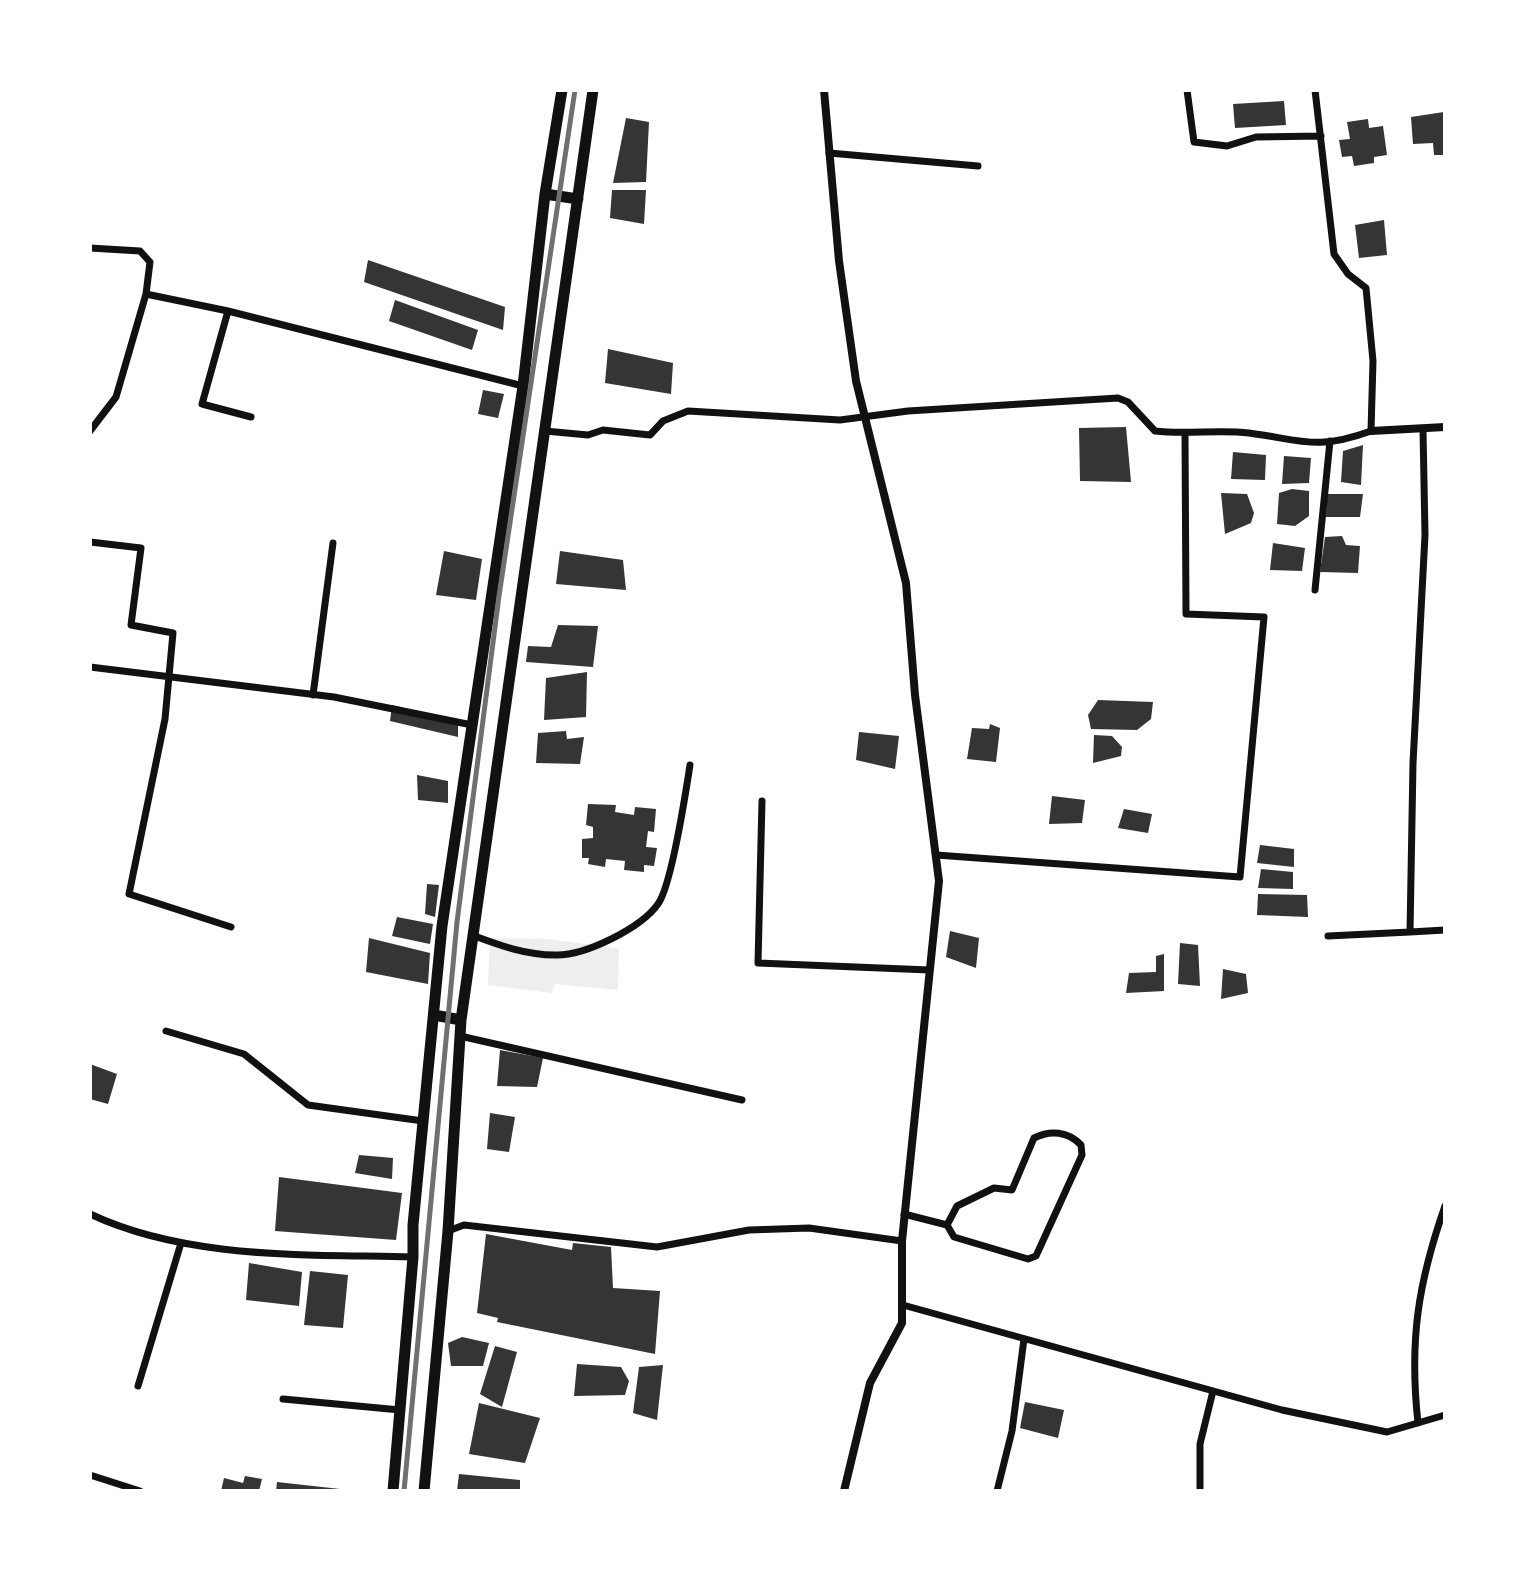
<!DOCTYPE html>
<html>
<head>
<meta charset="utf-8">
<style>
	body { margin:0 }
	#map { position:relative; width:1535px; height:1581px; overflow:hidden; background:#fff; font-family:"Noto Sans",sans-serif }
	canvas { display:block }
	.frame { position:absolute; inset:0; border:92px solid #fff; pointer-events:none }
</style>
</head>
<body>
<div id="map">
<canvas width="1535" height="1581"></canvas>
<div class="frame"></div>
</div>
<script>
const c = document.querySelector('canvas').getContext('2d');
c.lineJoin = 'round';
function fillPath(path, color) {
  c.fillStyle = color;
  c.fill(path, 'evenodd');
}
function strokePath(path, color, width, dash) {
  c.strokeStyle = color;
  c.lineWidth = width;
  c.lineCap = dash ? 'butt' : 'round';
  c.setLineDash(dash || []);
  c.stroke(path);
}
fillPath(new Path2D(`
	M490,938L549,939L619,949L618,990L555,984L552,993L488,985Z`), '#eee');
fillPath(new Path2D(`
	M1284,101L1286,125L1235,128L1233,104Z
	M1444,112L1445,155H1434L1433,143L1413,144L1411,117Z
	M626,118L649,122L646,182L613,183Z
	M1368,119L1369,128L1383,126L1387,155L1374,157V163L1354,166L1352,156L1342,157L1339,140L1350,139L1347,122Z
	M612,190H646L644,224L610,218Z
	M1384,220L1387,255L1359,258L1355,225Z
	M368,260L505,307L503,330L364,282Z
	M395,300L478,330L472,350L389,321Z
	M608,349L673,363L671,394L605,383Z
	M483,390L504,394L498,418L478,414Z
	M1126,427L1131,482L1080,481L1079,428Z
	M1363,445L1361,485L1341,482L1343,451Z
	M1233,452L1266,455L1265,480L1231,479Z
	M1284,456L1311,458L1309,483L1282,484Z
	M1292,489L1309,491V516L1295,526L1277,524L1279,493Z
	M1221,493L1247,494L1254,513L1251,523L1225,534Z
	M1327,494H1363L1360,517H1326Z
	M1342,536L1346,545L1360,546L1358,573L1320,572L1325,537Z
	M1273,543L1305,548L1302,571L1270,570Z
	M444,551L482,559L476,600L436,595Z
	M560,551L623,560L626,590L556,584Z
	M558,625L598,626L593,667L526,662L528,646L551,647Z
	M587,672L586,717L544,720L546,678Z
	M1098,700L1153,702L1151,719L1137,730L1091,729L1088,715Z
	M392,705L458,721V737L390,721Z
	M990,724L1000,728L996,762L967,759L972,728L989,729Z
	M566,731L567,739L584,737L580,764L536,763L538,733Z
	M859,732L899,736L895,769L856,760Z
	M1094,735L1112,736L1122,747L1121,756L1093,763Z
	M417,775L448,781V803L418,800Z
	M1052,796L1085,800L1082,823L1049,824Z
	M588,804L616,805L615,812L634,815L635,807L656,809L654,832L648,831L646,847L657,848L654,866L644,865V872L624,870L625,861L606,859L605,867L588,864L589,858H582V839L593,838V827L586,825Z
	M1124,809L1152,814L1148,833L1118,828Z
	M1260,845L1294,849V867L1257,863Z
	M1261,869L1293,872V889L1258,888Z
	M427,884L439,885L435,917L425,914Z
	M1258,894L1307,895L1308,917L1257,915Z
	M397,917L433,924L430,944L392,936Z
	M950,931L979,938L976,968L946,957Z
	M369,938L430,953L428,984L366,972Z
	M1180,943L1198,945L1200,986L1178,984Z
	M1164,954V991L1126,993L1129,973L1156,972V956Z
	M1223,969L1246,974L1248,993L1221,999Z
	M500,1050L543,1058L537,1087L497,1086Z
	M90,1064L117,1074L108,1104L90,1099Z
	M490,1113L515,1117L509,1152L487,1149Z
	M359,1155L393,1158L392,1179L355,1173Z
	M279,1177L402,1193L396,1240L275,1231Z
	M486,1234L572,1250L573,1243L611,1247L613,1288L660,1291L655,1354L497,1322L498,1318L477,1313Z
	M249,1263L302,1272L299,1306L246,1300Z
	M310,1271L348,1275L343,1328L304,1325Z
	M462,1337L489,1343L483,1366H451L448,1343Z
	M495,1346L517,1352L502,1407L480,1394Z
	M577,1364L621,1367L629,1381L625,1395L574,1396Z
	M663,1365L657,1420L633,1413L639,1367Z
	M1025,1402L1064,1410L1058,1438L1020,1428Z
	M479,1403L540,1418L525,1463L469,1454Z
	M459,1474L520,1480V1491H457Z
	M245,1476L262,1479L259,1491H221L224,1478L243,1483Z
	M277,1482L340,1489V1491H276Z`), '#353535');
strokePath(new Path2D(`
	M1187,90L1194,142L1227,146L1256,137L1321,136
	M829,153L978,166
	M90,248L140,251L150,262L146,294L228,311L523,386
	M228,311L202,404L251,417
	M1423,430L1425,535L1413,763L1410,932L1445,930
	M90,431L116,397L146,294
	M545,431L588,435L603,430L650,435L663,421L688,411L840,420L908,411L1118,398L1128,402L1155,431C1186,435 1218,429 1249,433C1302,440 1316,451 1371,431L1373,361L1366,288L1348,274L1334,254L1315,90
	M90,542L141,548L131,625L173,633L165,719L129,894L231,927
	M1315,590L1330,441
	M90,667L334,697L472,725
	M313,695L333,543
	M762,801L758,963L929,970
	M936,855L1240,877L1264,617L1186,614L1185,434
	M472,935C499,945 525,955 555,955C585,956 641,928 658,904C671,886 686,791 690,765
	M1328,936L1410,932
	M166,1031L244,1054L308,1105L423,1121
	M460,1036L742,1100
	M90,1214C188,1260 307,1254 413,1257
	M904,1214L947,1225L954,1237L1028,1259L1036,1256L1082,1155L1081,1145C1068,1131 1050,1130 1034,1138L1012,1190L994,1188L957,1206L947,1225
	M448,1231L464,1225L657,1247L749,1230L809,1228L902,1241
	M903,1305L1282,1410L1387,1432L1445,1415
	M138,1386L181,1243
	M283,1399L400,1410
	M1418,1423C1409,1341 1418,1283 1445,1206
	M90,1475L140,1491
	M997,1491L1012,1431L1024,1339
	M1200,1491V1444L1213,1391`), '#111', 7);
strokePath(new Path2D(`
	M824,90L839,261L856,381L906,583L915,695L939,881L902,1241V1323L870,1383L844,1491
	M1371,431L1445,427`), '#111', 8);
strokePath(new Path2D(`
	M545,194L578,199
	M434,1015L461,1020
	M393,1491L413,1257V1225L442,926L523,386L545,194L562,90
	M424,1491L448,1231L461,1020L593,90`), '#111', 11);
strokePath(new Path2D(`
	M404,1491L457,922L499,596L575,90`), '#707070', 5);
</script>
</body>
</html>
